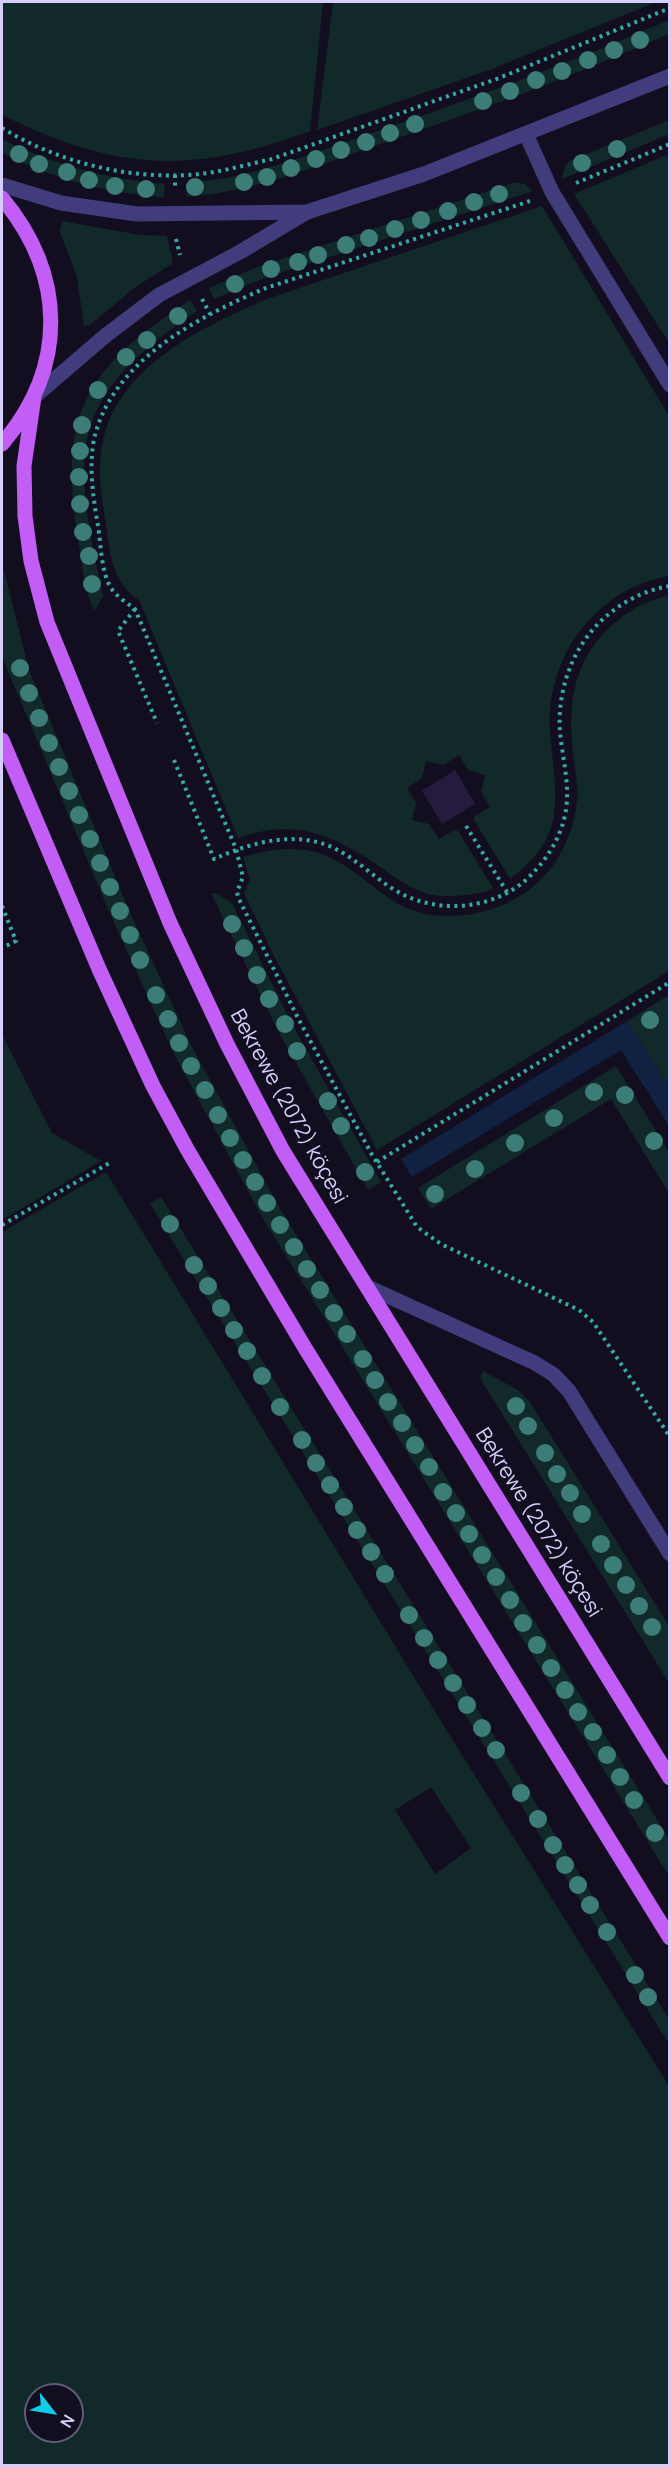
<!DOCTYPE html>
<html>
<head>
<meta charset="utf-8">
<style>
	body { margin:0 }
	#map { position:relative; width:671px; height:2467px; overflow:hidden; background:#120e20; font-family:Manrope,sans-serif }
	canvas { display:block }
	.frame { position:absolute; inset:0; border:3px solid #d6cffc; pointer-events:none }
	.north { position:absolute; left:24px; top:2383px; width:60px; height:60px; box-sizing:border-box; background:#120e20; border:2px solid #605b78; border-radius:50%; rotate:121deg; font-size:16px; font-weight:700; line-height:24px; text-align:center; color:#d6cffc }
	.north::after { content:''; display:block; margin:auto; width:21px; height:27px; background:#0eccea; clip-path:polygon(50% 0,100% 100%,50% 72%,0 100%) }
</style>
</head>
<body>
<div id="map">
<canvas width="671" height="2467"></canvas>
<div class="frame"></div>
<div class="north">N</div>
</div>
<script>
const c = document.querySelector('canvas').getContext('2d');
c.lineJoin = 'round';
function fillPath(path, color) {
  c.fillStyle = color;
  c.fill(path, 'evenodd');
}
function strokePath(path, color, width, dash) {
  c.strokeStyle = color;
  c.lineWidth = width;
  c.lineCap = dash ? 'butt' : 'round';
  c.setLineDash(dash || []);
  c.stroke(path);
}
function label(font, color, halo, rows, align = 'center') {
  c.font = font + ' Manrope,sans-serif';
  c.lineWidth = 4.5;
  c.setLineDash([]);
  c.textBaseline = 'middle';
  c.strokeStyle = halo;
  c.fillStyle = color;
  for (const [text, x, y, turn = 0] of rows) {
    c.save();
    c.translate(x, y);
    c.rotate((+turn || 0) * Math.PI / 180);
    c.textAlign = isNaN(turn) ? turn : align;
    if (halo) c.strokeText(text, 0, 0);
    c.fillText(text, 0, 0);
    c.restore();
  }
}
fillPath(new Path2D(`
	M2,2H323L310,131C192,175 115,171 2,115Z
	M333,2H656L492,69L317,130Z
	M669,20V34C572,77 472,113 371,147C311,168 251,192 187,197L186,183C249,179 307,155 366,135C469,100 570,63 669,20Z
	M669,120V134L562,179L565,166L570,161Z
	M2,139C54,165 106,179 165,184L164,197C106,193 53,179 2,153Z
	M669,154V343L574,194Z
	M516,182L524,184L533,191L262,279L214,299L209,288L257,267Z
	M542,206L669,416V576C642,580 617,593 597,612C565,641 547,687 550,731C555,795 570,835 510,879L474,820L475,816L490,807L481,792L485,775L468,770L459,755L443,765L426,761L422,778L407,788L416,803L412,820L429,824L439,839L454,830L458,831L493,888L488,891C468,895 448,899 428,894C410,889 395,877 380,867C333,834 294,818 238,838L139,600C112,583 110,553 106,524C102,499 97,471 102,446C115,367 205,325 270,298Z
	M62,221L140,235L167,236L173,263L134,288L90,325L84,326L77,277L60,232Z
	M190,300L197,311C65,400 72,450 103,596L95,610C85,599 81,555 78,539C58,413 85,369 190,300Z
	M2,563L29,670L128,908L191,1045L279,1207L669,1839V1876L262,1217L174,1054L111,916L2,657Z
	M669,596V971L377,1150L273,954L244,893L250,880L243,857C263,851 286,847 306,850C339,855 365,882 392,900C427,924 477,919 513,900C550,882 573,841 577,801C579,785 574,767 573,752C567,705 574,660 610,627C626,612 647,599 669,596Z
	M211,893H216L232,903L292,1024L381,1182L368,1190L278,1031Z
	M669,995V1087L627,1021Z
	M2,1034L52,1133L101,1161L2,1220Z
	M616,1066L669,1152V1193L611,1099L431,1209L418,1188Z
	M106,1172L442,1723L669,2086V2465H2V1232ZM431,1787L471,1848L435,1874L395,1810ZM36,2395H72V2431H36Z
	M161,1197L669,2019V2044L193,1275L150,1203Z
	M483,1371L518,1390L530,1402L669,1626V1683L480,1378Z`), '#112929');
fillPath(new Path2D(`
	M627,1021L669,1087V1126L621,1050L412,1177L401,1159Z`), '#102142');
fillPath(new Path2D(`
	M455,770L475,804L442,824L422,791Z`), '#241b3f');
strokePath(new Path2D(`
	M2,128C59,163 133,181 200,174C225,171 249,164 272,159L499,78L670,8
	M175,175V189
	M576,183L670,144
	M530,201L266,288C200,316 115,359 95,435C88,463 93,497 98,526C101,544 101,572 111,588C117,597 127,603 135,609L236,849L243,877L237,892L238,897L299,1020L371,1153L417,1227L441,1244L579,1310L593,1322L670,1437
	M176,239L180,255
	M202,299L210,314
	M135,609L118,631L157,723
	M174,760L214,859C248,844 287,832 324,844C353,854 374,879 400,893C441,915 498,909 531,875C551,855 566,828 567,799C568,777 562,754 560,732C557,691 572,648 602,620C620,603 644,590 670,586
	M466,826L507,892
	M2,906L16,941L2,948
	M377,1162L670,982
	M2,1225L111,1162`), '#35aba8', 4, [3, 4.5]);
strokePath(new Path2D(`
	M526,134L552,192L670,385
	M2,185L61,203L137,214L307,212
	M34,397L105,336L159,295L240,252L307,212L424,174L670,76
	M368,1287L535,1363L554,1375L569,1391L670,1554`), '#413c7c', 15);
strokePath(new Path2D(`
	M2,198C66,275 68,367 2,444
	M34,397L24,466L25,516L31,561L47,622L170,923L227,1044L283,1151L670,1778
	M2,740L99,969L153,1086L187,1149L305,1348L670,1938`), '#c25df5', 15);
c.fillStyle = '#3d7d77';
for (const [x, y] of [
	[640,40],
	[614,50],
	[588,60],
	[562,71],
	[536,80],
	[510,91],
	[483,101],
	[415,124],
	[390,133],
	[366,142],
	[617,149],
	[341,150],
	[19,154],
	[316,159],
	[582,163],
	[39,164],
	[291,168],
	[67,172],
	[267,177],
	[89,180],
	[244,182],
	[115,186],
	[195,187],
	[146,189],
	[499,194],
	[474,202],
	[448,211],
	[421,220],
	[395,229],
	[369,238],
	[346,245],
	[318,255],
	[298,262],
	[271,269],
	[235,284],
	[178,316],
	[147,340],
	[126,357],
	[98,390],
	[82,425],
	[80,451],
	[79,477],
	[80,504],
	[83,532],
	[89,556],
	[92,584],
	[20,668],
	[29,693],
	[39,718],
	[49,743],
	[59,767],
	[69,791],
	[79,815],
	[90,839],
	[100,863],
	[110,887],
	[120,911],
	[232,924],
	[130,935],
	[244,948],
	[140,960],
	[257,975],
	[156,995],
	[269,999],
	[168,1019],
	[650,1020],
	[285,1024],
	[179,1043],
	[297,1051],
	[191,1066],
	[205,1090],
	[594,1092],
	[625,1095],
	[328,1101],
	[218,1115],
	[554,1118],
	[341,1126],
	[230,1138],
	[654,1141],
	[515,1143],
	[243,1160],
	[475,1169],
	[365,1172],
	[255,1182],
	[435,1194],
	[267,1203],
	[170,1224],
	[280,1225],
	[294,1247],
	[194,1265],
	[307,1269],
	[208,1286],
	[320,1290],
	[221,1308],
	[334,1313],
	[234,1330],
	[347,1334],
	[247,1351],
	[363,1359],
	[262,1376],
	[375,1380],
	[388,1402],
	[516,1406],
	[280,1407],
	[402,1423],
	[528,1426],
	[302,1440],
	[415,1445],
	[545,1453],
	[316,1463],
	[429,1467],
	[557,1474],
	[330,1485],
	[443,1492],
	[570,1493],
	[344,1507],
	[456,1513],
	[582,1514],
	[357,1530],
	[469,1534],
	[601,1544],
	[371,1552],
	[482,1555],
	[613,1565],
	[385,1574],
	[496,1577],
	[626,1585],
	[510,1600],
	[639,1606],
	[409,1615],
	[523,1623],
	[652,1627],
	[424,1638],
	[537,1645],
	[438,1660],
	[551,1668],
	[453,1683],
	[565,1690],
	[467,1705],
	[578,1712],
	[482,1728],
	[593,1732],
	[496,1750],
	[607,1755],
	[620,1777],
	[521,1793],
	[634,1800],
	[538,1819],
	[655,1833],
	[553,1845],
	[565,1865],
	[578,1885],
	[590,1905],
	[607,1932],
	[635,1975],
	[648,1997]
]) {
  c.beginPath();
  c.arc(x, y, 9, 0, 2 * Math.PI);
  c.fill();
}
label('21px', '#d6cffc', '#120e20', [
	["Bekrewe (2072) köçesi",288,1107,61],
	["Bekrewe (2072) köçesi",538,1523,58]
]);
</script>
</body>
</html>
